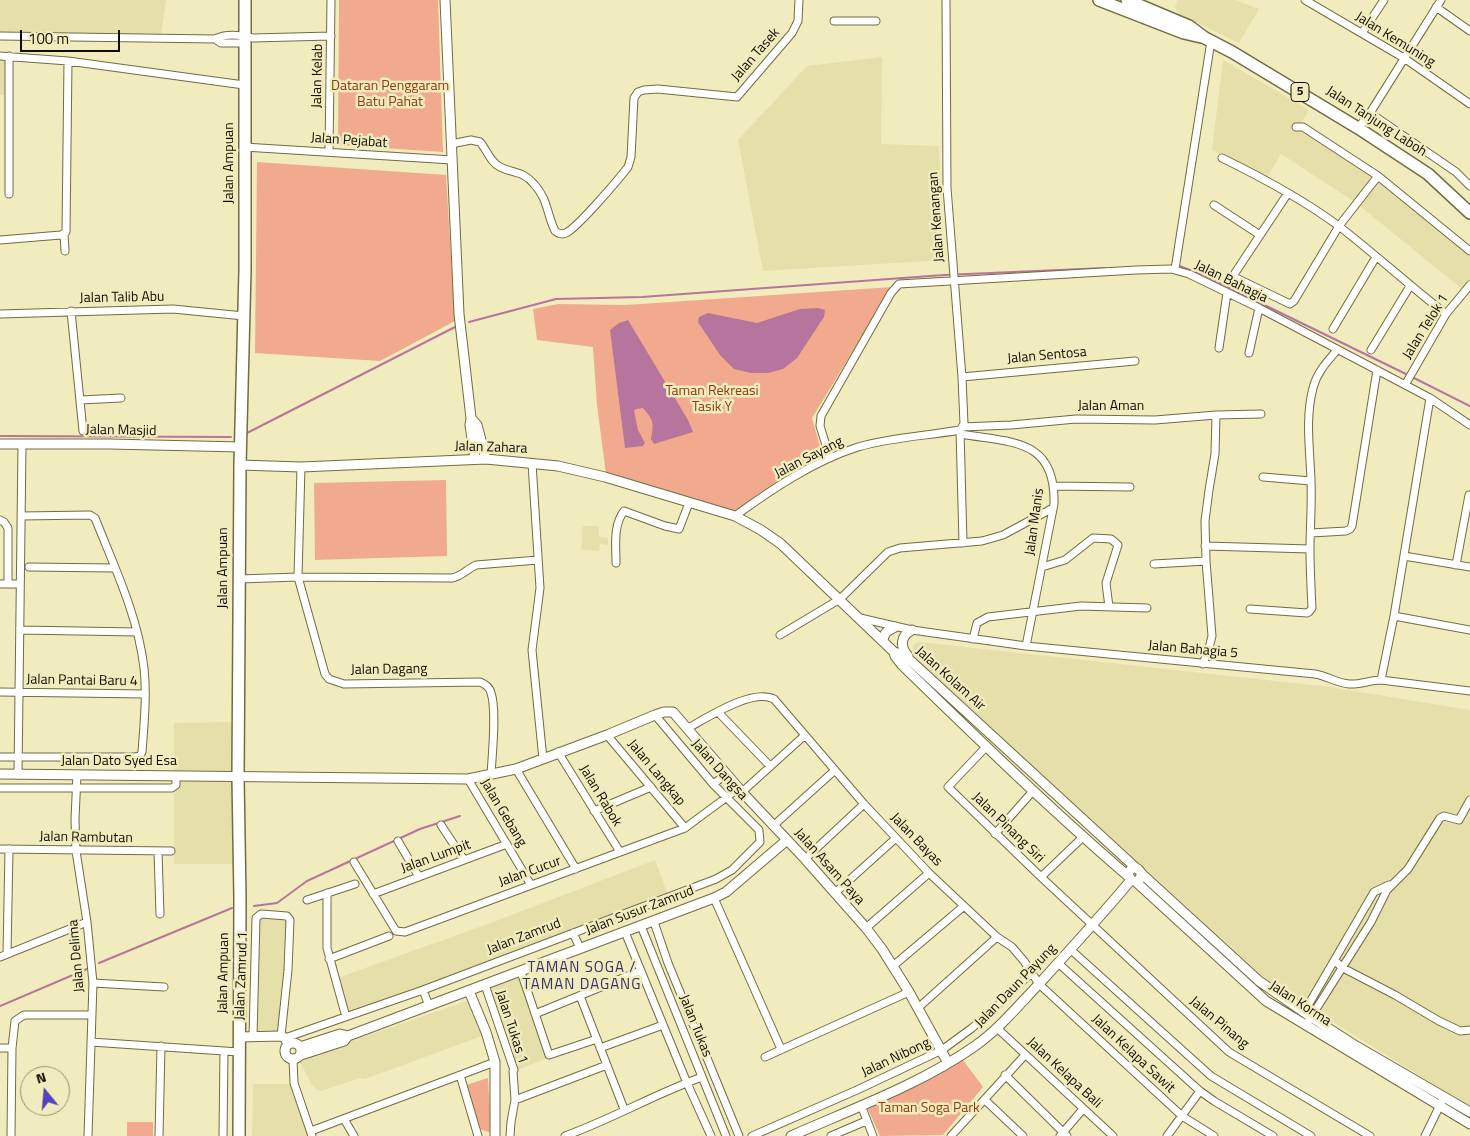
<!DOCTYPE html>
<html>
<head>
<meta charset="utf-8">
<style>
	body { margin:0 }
	#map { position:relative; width:1470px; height:1136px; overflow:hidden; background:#f1ecbd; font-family:"Titillium Web",sans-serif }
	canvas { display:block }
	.north { position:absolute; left:20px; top:1066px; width:50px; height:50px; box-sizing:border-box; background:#f1ecbd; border:1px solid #979372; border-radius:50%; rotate:343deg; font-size:14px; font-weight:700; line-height:20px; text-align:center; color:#0f0d01 }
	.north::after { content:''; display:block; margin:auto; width:18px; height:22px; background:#5243bb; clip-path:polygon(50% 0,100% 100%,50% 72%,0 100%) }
	.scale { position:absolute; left:20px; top:30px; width:100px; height:22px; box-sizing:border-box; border:2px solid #0f0d01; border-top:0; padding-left:6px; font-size:15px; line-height:18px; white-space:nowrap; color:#0f0d01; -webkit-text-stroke:4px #f1ecbd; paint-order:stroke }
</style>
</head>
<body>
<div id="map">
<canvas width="1470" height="1136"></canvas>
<div class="north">N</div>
<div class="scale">100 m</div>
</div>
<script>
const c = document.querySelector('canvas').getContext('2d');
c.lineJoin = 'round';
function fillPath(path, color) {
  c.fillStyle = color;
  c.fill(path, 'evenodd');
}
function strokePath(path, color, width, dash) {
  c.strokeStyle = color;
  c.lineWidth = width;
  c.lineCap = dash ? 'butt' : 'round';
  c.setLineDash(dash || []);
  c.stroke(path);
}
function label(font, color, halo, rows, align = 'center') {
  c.font = font + ' "Titillium Web",sans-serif';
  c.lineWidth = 5;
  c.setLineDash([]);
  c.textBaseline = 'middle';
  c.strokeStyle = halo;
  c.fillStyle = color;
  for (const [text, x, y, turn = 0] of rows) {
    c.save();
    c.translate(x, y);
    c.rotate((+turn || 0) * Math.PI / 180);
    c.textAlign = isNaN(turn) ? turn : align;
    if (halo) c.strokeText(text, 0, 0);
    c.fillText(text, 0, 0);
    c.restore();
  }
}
fillPath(new Path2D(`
	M0,0H166L160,41L0,39Z
	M1178,0H1235L1259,9L1239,43L1181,15L1176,10L1175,7Z
	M882,57L881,144L939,146L944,260L763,271L738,140L807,66Z
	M0,59H12V95H0Z
	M1223,60L1309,110L1301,123L1381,175L1470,248V289L1467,293L1355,202L1281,154L1267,178L1212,150Z
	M583,526H599V537L608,538V545L600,544L599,551L581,550Z
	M919,642L1330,687L1470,710V1107L1270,983L912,655L913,645Z
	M231,722L233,864H174V723Z
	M655,860L669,898L345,1020L332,980L496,921Z
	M288,913L291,916L292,920L280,1041H251L254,917Z
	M524,974L552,1056L515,1071L484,990Z
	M475,998L490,1033L365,1079L360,1078L321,1091L317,1090L312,1085L300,1062L303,1058Z
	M253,1084H291L309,1136H252Z`), '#e5dfaa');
fillPath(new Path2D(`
	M339,0H438L443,152L338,145Z
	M257,162L446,175L455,321L380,361L255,353Z
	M892,287L812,418L823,457L732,512L606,474L597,405L593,347L537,340L533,309L558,304L626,305Z
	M446,480L447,556L315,560L314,483Z
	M963,1060L983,1087L943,1135L880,1136L868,1109Z
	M488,1078L491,1133L480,1129L466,1085Z
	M127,1122H153V1136H127Z`), '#f1aa8e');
fillPath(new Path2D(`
	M818,308L825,310L824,317L797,358L783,369L768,373H751L734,369L720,355L698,322L699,317L708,313L757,323L800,309Z
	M628,320L688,420L693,432L654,444L651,439C654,423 654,421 643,408L636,409L634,411L638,430L645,443L643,446L625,448L610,330L619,323Z`), '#b7759e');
strokePath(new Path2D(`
	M1177,265L1205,276L1408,375
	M469,322L556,299L642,297L944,275L1105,268
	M1412,377L1470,406
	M247,433L457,326
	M0,436L231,437
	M254,906L277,903L307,881L420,829L460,816
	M99,963L232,908
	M0,1006L87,969`), '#b7759e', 2);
const minor = new Path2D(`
	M946,0L947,188L962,377L964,424L960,430
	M1305,0L1404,58L1470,104
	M1436,7L1470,31
	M834,21H876
	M1362,33L1384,0
	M0,36L215,39C226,33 241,35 253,38L331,36
	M215,39L221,43H244L246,42
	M0,56L68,61L244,85
	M1370,113L1456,172L1470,186
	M1296,127H1303L1378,176L1470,251
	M1358,128L1370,113L1441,0
	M451,144L471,140L480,142C487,150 490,162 500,167C514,174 522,170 534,184C548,199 547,215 555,231C559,234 562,235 566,233C578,227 618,180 628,167L631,157L634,98L638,92L644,90L658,89L737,97L792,33L798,21L799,0
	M244,147L452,160
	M329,152L331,0
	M1222,158C1263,178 1304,200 1340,227C1376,255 1410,286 1446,314
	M1288,193L1235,273L1234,277L1290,304L1294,301L1339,226L1378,176
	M9,194V56
	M1214,205L1260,235
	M64,234L65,251
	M0,240L61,235L66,232L68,61
	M1175,269L1211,41
	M71,311L83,431
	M0,314L173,309L244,316
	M1333,329L1376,257
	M1219,348L1227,293
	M1371,350L1410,286
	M1249,353L1259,308
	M962,377L1135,361
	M1405,385L1446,314L1470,285
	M80,400L121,398
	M962,427L1011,425L1076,419L1155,420L1216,415L1261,414
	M960,430L963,543
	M961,434C1011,443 1056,438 1054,504L1026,646
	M830,458L820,426L821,416L891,293L899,284L1136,270L1171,269L1189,274L1259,308L1430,398L1470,425
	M532,463L540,588L532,650L543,759
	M301,467L298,577L325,674L329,679L344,684L480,682C485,684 490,687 491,693C497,710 492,755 491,775
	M1263,477L1311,481
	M1054,486L1130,487
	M735,516C772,489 814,461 858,447C892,437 926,436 960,430
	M0,520L4,522L8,528V584
	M1311,533L1346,531L1350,529L1352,526L1377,370
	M1205,546L1310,549
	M1404,556L1470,567
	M616,563C616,546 613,525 624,511L665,526L679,529L689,503
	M1154,564L1206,561
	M1456,565L1469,495
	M29,567L115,568
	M1042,567L1065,560L1093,538L1111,539L1118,545L1106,583L1109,607
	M239,579L298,577L452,578C462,576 467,569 476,565L538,560
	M0,584H20
	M1250,609L1307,613L1309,612L1312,608C1311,588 1310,569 1310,550C1310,527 1312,504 1311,480C1310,450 1305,418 1313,388C1317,372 1327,362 1337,350
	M1394,616L1470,630
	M860,618L912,630L1026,646L1315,674C1327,676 1337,683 1349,684C1360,685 1370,680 1381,680L1470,691
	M20,630L137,632
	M780,635L840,599L888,552L900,548L982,541L1003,535L1053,508
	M973,639L977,623L988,617L1081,606L1147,608
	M1203,664L1209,648L1212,636L1206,561L1205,521L1209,490L1215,454L1216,415
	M1381,680L1394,616L1430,398
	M0,692L145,694
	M718,712L770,766
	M688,728C707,718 752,688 774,699L864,804L929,873L997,937L1012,947L1024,961L1039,984L1182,1116L1214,1136
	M607,735L685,828
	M986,747L948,787L1041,877L1229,1052L1370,1136
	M558,752L620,852
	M0,757H135L140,756L142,752C144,725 147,695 144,668C138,616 114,566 95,518L90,515L21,516
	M516,769L576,869
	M18,775L22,445
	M77,775L75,819L76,851L87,922L93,983L88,1136
	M468,779L531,885
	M713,784L727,774
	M0,788H172L176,785V776
	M742,792L804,736
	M594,811L651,787
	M441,825L464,860
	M773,826L834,771
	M995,834L1033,791
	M398,841L419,877
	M0,849L171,851
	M158,852L160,914
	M805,859L864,804
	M354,862L396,931L405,932L685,828L739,788
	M1041,877L1083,837
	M327,893V948L346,1017
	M835,893L896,838
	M373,894L507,844
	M714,898L781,1049
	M307,900L355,884
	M654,922L668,963L739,1136
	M641,926L726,1136
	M866,928L929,873
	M625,932L687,1083L711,1136
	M573,933L580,948
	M1070,949L1211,1076L1311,1136
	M7,954L9,849
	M0,957L87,922
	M329,959L389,936
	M1335,961L1343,968L1395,995L1439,1021L1460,1031L1470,1030
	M1058,963L1200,1091L1214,1101L1273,1136
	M893,966L964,906
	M521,972L549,1055L597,1039
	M93,983L164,987
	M485,985L514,1070L513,1071L515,1100L511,1122L510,1136
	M423,990L429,1006
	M580,996L624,1109
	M1291,1002L1305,1005L1310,1002L1374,892L1389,885
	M918,1008L997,937
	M535,1014L640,971
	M1306,1025L1371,922L1387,890L1408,869L1440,818L1444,816L1459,820L1470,800
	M997,1028L1113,1136
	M253,1037L256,918L261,914L287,916L290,920L288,970L281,1036
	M285,1038L423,990L716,879L732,870L760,842L759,830L713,784L655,715
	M91,1042L239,1052
	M0,1048H12
	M600,1048L663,1025
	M765,1057L909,992
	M293,1059L294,1083L312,1136
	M460,1075L478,1136
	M1005,1075L1067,1136
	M515,1100L607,1065
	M985,1100L1023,1136
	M861,1105L873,1136
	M344,1119L354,1136
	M311,1131L495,1062
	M11,1136L12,1048L15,1021L24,1015H92
	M159,1136L161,1046
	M223,1136L224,1051
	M565,1136C612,1119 655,1094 702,1077
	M752,1136L857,1090L942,1050L972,1028L999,1004L1031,973
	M831,1136L866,1121
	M951,1136L1025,1055
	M1060,1136L1083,1109
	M1167,1136L1200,1091
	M1425,1136L1444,1097`);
const tertiary = new Path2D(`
	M445,0L459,314L471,418L470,425L475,459
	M471,418L477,425L486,459
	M0,444H109L241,447
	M240,465L301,467L486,459L558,466L605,477L735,516L761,530L781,544L894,652L895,656L902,665C976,737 1050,809 1128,876
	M883,641C884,632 887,631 895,627
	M894,652L903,655L912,662L1136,868
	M908,656C900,647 900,636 912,630
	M0,774L468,779L516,769L607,735L655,715L664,712H673L742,792L805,859L866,928L882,949L909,992L948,1063
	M1142,874L1259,981L1311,1017L1356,1046L1470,1112
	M1135,881L1139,880L1142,874L1138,869C1133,867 1130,869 1128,874L1131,880L1135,881L1266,1001L1470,1124
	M469,991L486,1032L495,1062V1136
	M348,1036L714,898L726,892L787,840
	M239,1037L281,1036L285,1038L288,1044
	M285 1051a8 8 0 1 1 16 0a8 8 0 1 1-16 0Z
	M300,1047L340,1034L348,1036
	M301,1055L344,1041L348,1036
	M791,1136C852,1109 921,1084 975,1046C999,1029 1018,1006 1038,985C1069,951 1101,916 1131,880`);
const primary = new Path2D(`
	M239,1136L240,899L238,777L240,465L245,270V0`);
const trunk = new Path2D(`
	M1099,0L1184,33L1201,37
	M1127,0L1189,26L1205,38L1232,52L1358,128L1428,174L1470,213`);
strokePath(minor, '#716c42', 9);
strokePath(tertiary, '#716c42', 11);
strokePath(primary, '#716c42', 14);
strokePath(trunk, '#716c42', 14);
strokePath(minor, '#fff', 7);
strokePath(tertiary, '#fff', 9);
strokePath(primary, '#fff', 11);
strokePath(trunk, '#fff', 11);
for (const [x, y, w] of [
	[1300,92,18]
]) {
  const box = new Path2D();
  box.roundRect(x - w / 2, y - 9.5, w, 19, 4);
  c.fillStyle = '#f1ecbd';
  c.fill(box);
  strokePath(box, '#0f0d01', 1);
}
label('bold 12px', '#0f0d01', null, [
	["5",1300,92]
]);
label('14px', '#0f0d01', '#f1ecbd', [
	["Jalan Kemuning",1395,40,32],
	["Jalan Tasek",756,55,-49],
	["Jalan Kelab",318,76,-89],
	["Jalan Tanjung Laboh",1376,122,33],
	["Jalan Pejabat",349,141,4],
	["Jalan Ampuan",230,163,-90],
	["Jalan Kenangan",937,217,-94],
	["Jalan Bahagia",1231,282,26],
	["Jalan Talib Abu",122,298,-1],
	["Jalan Telok 1",1426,327,-58],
	["Jalan Sentosa",1047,356,-5],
	["Jalan Aman",1111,407],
	["Jalan Masjid",121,431,1],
	["Jalan Zahara",491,448,2],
	["Jalan Sayang",809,458,-27],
	["Jalan Manis",1035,522,-82],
	["Jalan Ampuan",224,568,-90],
	["Jalan Bahagia 5",1193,650,5],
	["Jalan Dagang",389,670,-1],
	["Jalan Kolam Air",950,679,42],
	["Jalan Pantai Baru 4",82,681,1],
	["Jalan Dato Syed Esa",119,762],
	["Jalan Dangsa",719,770,48],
	["Jalan Langkap",656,773,50],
	["Jalan Rabok",600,796,59],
	["Jalan Gebang",503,813,59],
	["Jalan Pinang Siri",1008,828,44],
	["Jalan Rambutan",86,838,1],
	["Jalan Bayas",916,840,46],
	["Jalan Lumpit",436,857,-20],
	["Jalan Asam Paya",829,867,48],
	["Jalan Cucur",530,872,-20],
	["Jalan Susur Zamrud",640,911,-21],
	["Jalan Zamrud",524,937,-21],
	["Jalan Delima",77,956,-95],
	["Jalan Ampuan",224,973,-89],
	["Jalan Zamrud 1",242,976,-88],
	["Jalan Daun Payung",1016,986,-46],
	["Jalan Korma",1300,1004,33],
	["Jalan Pinang",1219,1023,40],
	["Jalan Tukas",695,1026,68],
	["Jalan Tukas 1",511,1027,72],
	["Jalan Kelapa Sawit",1133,1054,43],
	["Jalan Nibong",896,1058,-25],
	["Jalan Kelapa Bali",1064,1073,43]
]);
label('14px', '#90390e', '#f1ecbd', [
	["Dataran Penggaram",390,87],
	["Batu Pahat",390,103],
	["Taman Rekreasi",712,392],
	["Tasik Y",712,408],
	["Taman Soga Park",929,1109]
]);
c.letterSpacing = '1px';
label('15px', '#34306b', '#f1ecbd', [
	["TAMAN SOGA /",582,968],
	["TAMAN DAGANG",582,985]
]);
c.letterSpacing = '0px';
</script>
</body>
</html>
